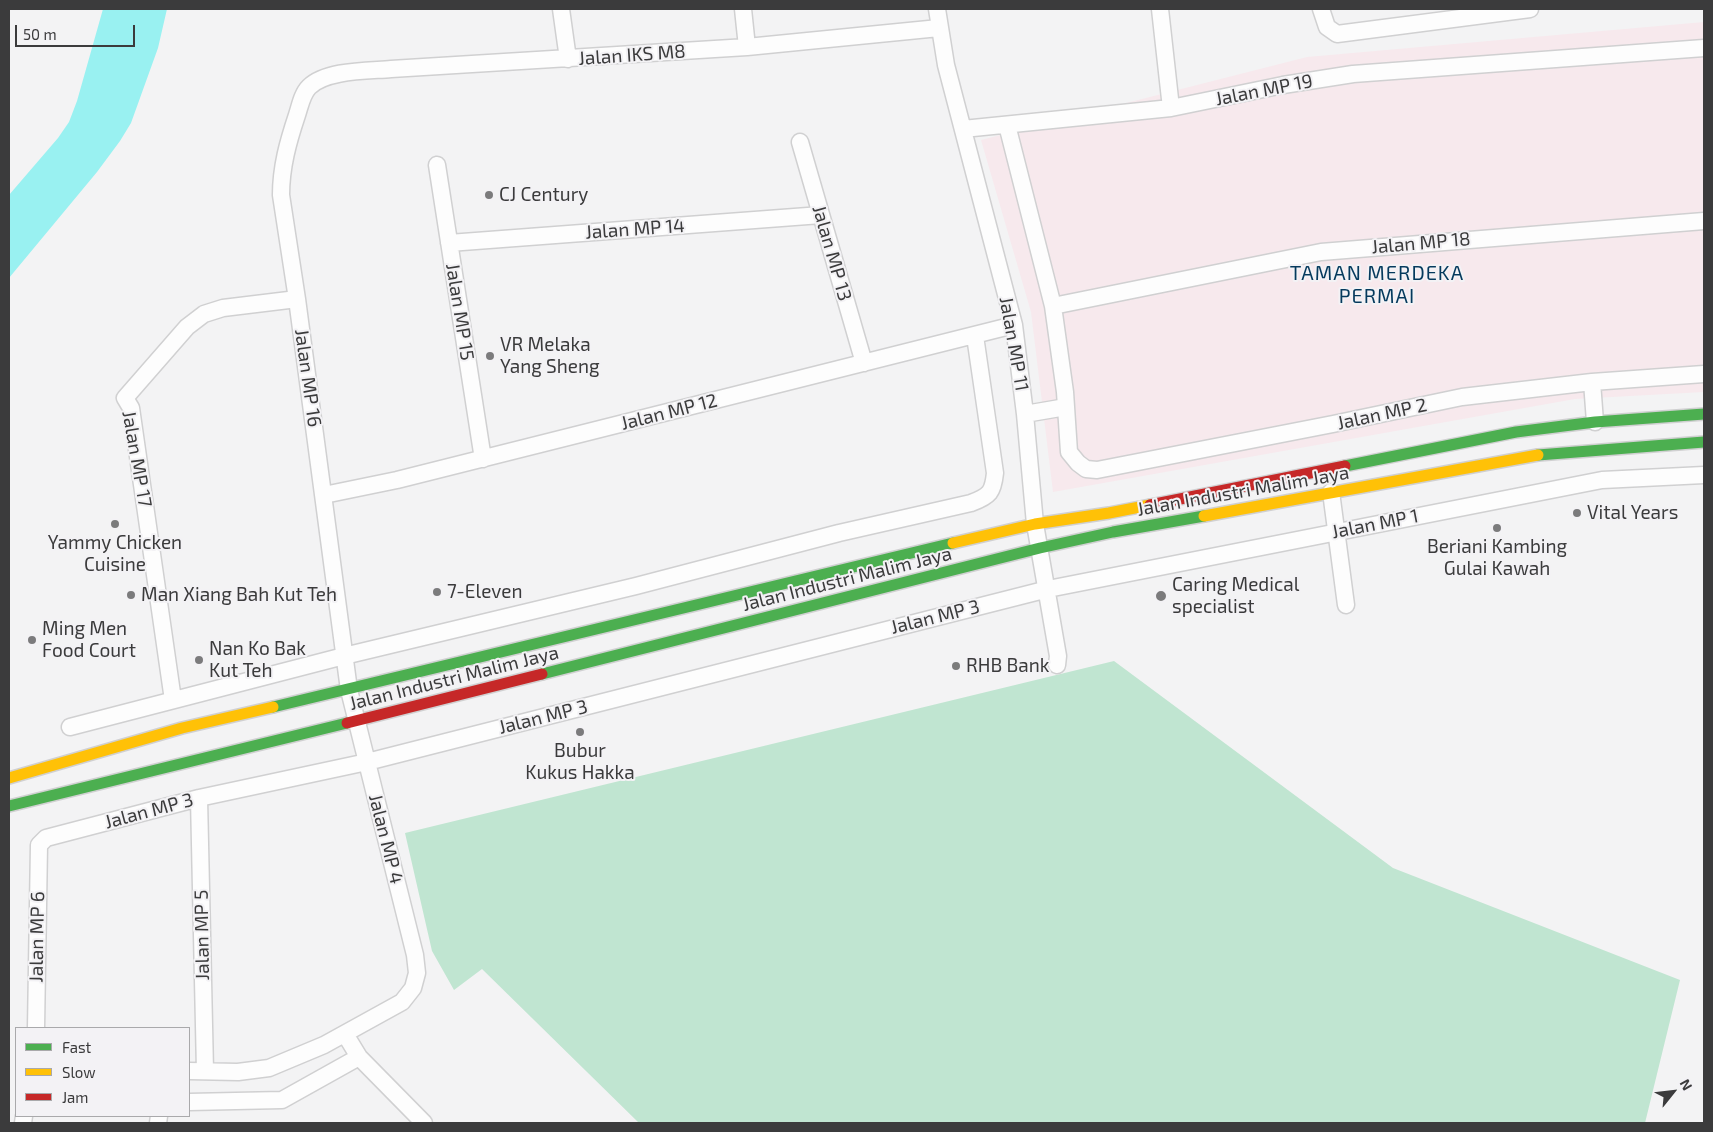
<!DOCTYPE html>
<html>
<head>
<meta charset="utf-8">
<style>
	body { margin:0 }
	#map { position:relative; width:1713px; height:1132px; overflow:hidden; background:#f3f3f4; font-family:"Exo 2",sans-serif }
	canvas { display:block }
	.frame { position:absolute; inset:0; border:10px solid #3b3b3c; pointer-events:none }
	.legend { position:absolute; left:15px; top:1027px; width:175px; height:90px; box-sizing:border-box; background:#f3f2f5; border:1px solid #a9a9ab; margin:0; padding:6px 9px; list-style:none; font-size:15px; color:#3b3b3c }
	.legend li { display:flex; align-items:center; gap:10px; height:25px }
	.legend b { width:25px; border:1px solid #a9a9ab }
	.north { position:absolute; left:1648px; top:1067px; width:50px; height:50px; -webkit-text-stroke:4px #f3f2f5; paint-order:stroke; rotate:61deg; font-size:14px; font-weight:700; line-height:20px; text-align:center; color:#3b3b3c }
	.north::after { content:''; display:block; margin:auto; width:18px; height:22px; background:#3b3b3c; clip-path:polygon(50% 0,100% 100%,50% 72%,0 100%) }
	.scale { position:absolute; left:15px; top:25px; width:120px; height:22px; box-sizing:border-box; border:2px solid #3b3b3c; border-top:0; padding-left:6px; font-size:15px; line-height:18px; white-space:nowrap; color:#3b3b3c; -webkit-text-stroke:4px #f3f2f5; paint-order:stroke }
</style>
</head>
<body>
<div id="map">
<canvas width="1713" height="1132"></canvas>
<div class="frame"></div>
<ul class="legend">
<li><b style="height:6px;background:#4caf50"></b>Fast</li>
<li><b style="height:6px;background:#ffc107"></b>Slow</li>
<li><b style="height:6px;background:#c62828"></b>Jam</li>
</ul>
<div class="north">N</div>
<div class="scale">50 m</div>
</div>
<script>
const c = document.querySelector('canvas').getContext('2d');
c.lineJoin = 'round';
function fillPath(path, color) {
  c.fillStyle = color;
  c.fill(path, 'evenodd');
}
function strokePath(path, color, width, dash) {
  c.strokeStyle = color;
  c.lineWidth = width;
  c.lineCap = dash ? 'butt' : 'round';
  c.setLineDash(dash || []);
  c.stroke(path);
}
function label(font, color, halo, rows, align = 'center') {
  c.font = font + ' "Exo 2",sans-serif';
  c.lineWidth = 4;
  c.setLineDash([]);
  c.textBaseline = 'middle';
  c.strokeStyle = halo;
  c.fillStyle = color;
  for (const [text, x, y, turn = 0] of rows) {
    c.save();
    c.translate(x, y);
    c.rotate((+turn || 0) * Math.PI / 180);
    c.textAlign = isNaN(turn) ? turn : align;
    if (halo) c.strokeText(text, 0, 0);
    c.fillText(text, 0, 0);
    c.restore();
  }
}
fillPath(new Path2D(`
	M1704,22V392L1575,399L1053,492L1031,312L981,140L1307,57Z`), '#f7e9ed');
fillPath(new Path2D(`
	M1114,661L1393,868L1680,980L1645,1123H639L482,969L454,990L432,951L405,833Z`), '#c0e5d1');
fillPath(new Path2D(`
	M103,9H167L158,48L131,123L120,141L97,172L9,278V195L58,138L69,122L77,101Z`), '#99f1f1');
const street = new Path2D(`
	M561,9L568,59
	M743,9L747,47
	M937,9L946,65L1014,325L1025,414L1035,524L1058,656L1057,665
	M1160,9L1171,108
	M1321,9L1327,27L1337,34L1530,9
	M1007,125L1053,306L1065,392L1069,452L1078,463L1086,469L1097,470L1333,424L1462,397L1592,382L1704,374
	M963,129L1171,108L1283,85L1353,74L1704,48
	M800,142L864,363
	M437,165L483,459
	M449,243L821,215
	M1053,306L1321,252L1704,221
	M1592,382L1595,422
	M1025,414L1066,407
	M1331,492L1346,605
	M324,495L397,480L1014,325
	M173,700L133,422L131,408L125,398L187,327L204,314L223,308L297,299
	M70,727L344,656L636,586L839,533L971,503C990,496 993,492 995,473L975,336
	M199,798L205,1071
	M36,1028L39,845L46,838L199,798L367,762L1048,589L1602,480L1704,475
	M345,1034L359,1057L424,1123
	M189,1071L238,1072L269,1068L324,1045L402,1002L413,988L417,973L415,955L349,690L297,299L281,195C281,167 288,142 297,115C300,106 302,94 309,87C326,70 368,71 391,69L747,47L939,28
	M189,1102L282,1100L359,1057
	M23,1123L24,1116
	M158,1123L159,1116`);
const fast = new Path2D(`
	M1538,455L1704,442
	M1345,466L1516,432L1595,422L1704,414
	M542,674L1040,548L1113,532L1204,516
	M273,707L953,543
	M9,806L347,723`);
const slow = new Path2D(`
	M1204,516L1538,455
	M953,543L1035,524L1109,513L1150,505
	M9,778L182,728L273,707`);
const jam = new Path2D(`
	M1150,505L1345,466
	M347,723L542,674`);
strokePath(street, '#d0d0d1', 19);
strokePath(fast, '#d0d0d1', 14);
strokePath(slow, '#d0d0d1', 14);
strokePath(jam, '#d0d0d1', 14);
strokePath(street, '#fdfdfd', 16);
strokePath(fast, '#4caf50', 11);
strokePath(slow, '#ffc107', 11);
strokePath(jam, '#c62828', 11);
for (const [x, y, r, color] of [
	[489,195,5,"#7b7b7c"],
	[490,356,5,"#7b7b7c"],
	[1577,513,5,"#7b7b7c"],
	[115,524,5,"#7b7b7c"],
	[1497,528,5,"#7b7b7c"],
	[437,592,5,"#7b7b7c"],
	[131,595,5,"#7b7b7c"],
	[1161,596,6,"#7b7b7c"],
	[32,640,5,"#7b7b7c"],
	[199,660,5,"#7b7b7c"],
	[956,666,5,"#7b7b7c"],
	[580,732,5,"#7b7b7c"]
]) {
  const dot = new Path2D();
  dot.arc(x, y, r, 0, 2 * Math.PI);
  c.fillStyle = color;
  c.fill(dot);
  strokePath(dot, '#f3f2f5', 2);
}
label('19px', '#3b3b3c', '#f3f2f5', [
	["Jalan IKS M8",632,55,-4],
	["Jalan MP 19",1264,90,-11],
	["Jalan MP 14",635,229,-4],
	["Jalan MP 18",1421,243,-5],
	["Jalan MP 13",832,253,74],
	["Jalan MP 15",460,312,81],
	["Jalan MP 11",1014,344,80],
	["Jalan MP 16",308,378,82],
	["Jalan MP 12",669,412,-14],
	["Jalan MP 2",1382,414,-12],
	["Jalan MP 17",137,459,80],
	["Jalan Industri Malim Jaya",1243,491,-10],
	["Jalan MP 1",1375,524,-11],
	["Jalan Industri Malim Jaya",847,579,-14],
	["Jalan MP 3",935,617,-14],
	["Jalan Industri Malim Jaya",454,678,-14],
	["Jalan MP 3",543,717,-14],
	["Jalan MP 3",149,811,-15],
	["Jalan MP 4",386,839,76],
	["Jalan MP 5",202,935,-91],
	["Jalan MP 6",37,937,-89]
]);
label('19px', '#3b3b3c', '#f3f2f5', [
	["CJ Century",499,195],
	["VR Melaka",500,345],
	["Yang Sheng",500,367],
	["Vital Years",1587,513],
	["Yammy Chicken",115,543,"center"],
	["Cuisine",115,565,"center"],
	["Beriani Kambing",1497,547,"center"],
	["Gulai Kawah",1497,569,"center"],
	["Caring Medical",1172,585],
	["specialist",1172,607],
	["7-Eleven",447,592],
	["Man Xiang Bah Kut Teh",141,595],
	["Ming Men",42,629],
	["Food Court",42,651],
	["Nan Ko Bak",209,649],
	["Kut Teh",209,671],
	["RHB Bank",966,666],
	["Bubur",580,751,"center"],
	["Kukus Hakka",580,773,"center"]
], 'left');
c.letterSpacing = '1px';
label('20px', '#053a5d', '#f3f2f5', [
	["TAMAN MERDEKA",1377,273],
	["PERMAI",1377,296]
]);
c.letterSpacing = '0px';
</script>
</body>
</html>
